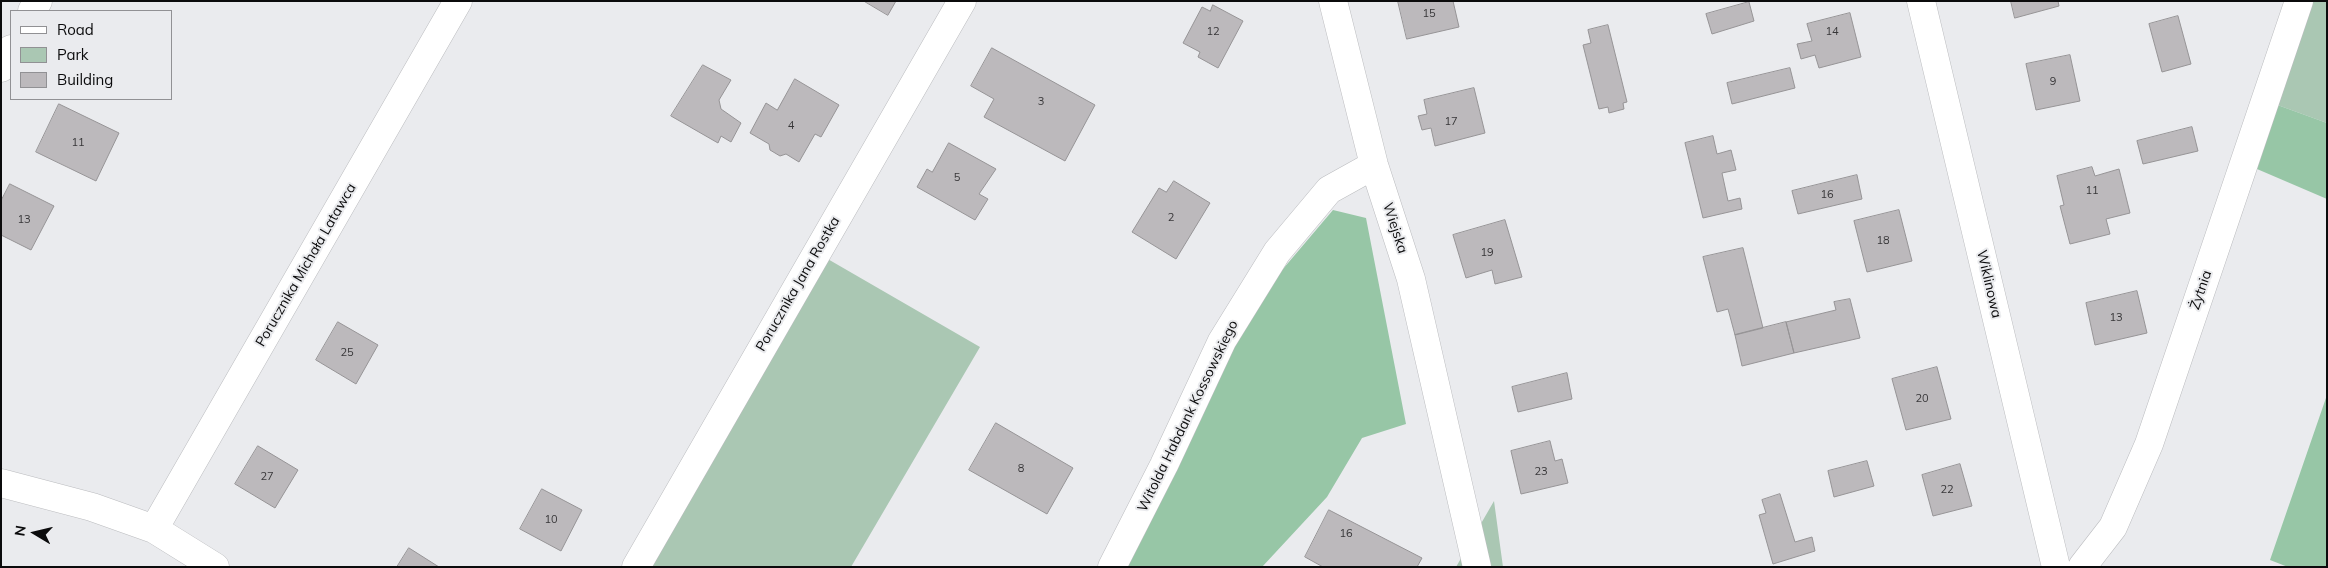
<!DOCTYPE html>
<html>
<head>
<meta charset="utf-8">
<style>
	body { margin:0 }
	#map { position:relative; width:2328px; height:568px; overflow:hidden; background:#eaebee; font-family:Mulish,sans-serif }
	canvas { display:block }
	.frame { position:absolute; inset:0; border:2px solid #0b0b0c; pointer-events:none }
	.legend { position:absolute; left:10px; top:10px; width:162px; height:90px; box-sizing:border-box; background:#eaebee; border:1px solid #919194; margin:0; padding:6px 9px; list-style:none; font-size:15px; color:#0b0b0c }
	.legend li { display:flex; align-items:center; gap:10px; height:25px }
	.legend b { width:25px; border:1px solid #919194 }
	.north { position:absolute; left:10px; top:508px; width:50px; height:50px; -webkit-text-stroke:4px #eaebee; paint-order:stroke; rotate:279deg; font-size:14px; font-weight:700; line-height:20px; text-align:center; color:#0b0b0c }
	.north::after { content:''; display:block; margin:auto; width:18px; height:22px; background:#0b0b0c; clip-path:polygon(50% 0,100% 100%,50% 72%,0 100%) }
</style>
</head>
<body>
<div id="map">
<canvas width="2328" height="568"></canvas>
<div class="frame"></div>
<ul class="legend">
<li><b style="height:6px;background:#fff"></b>Road</li>
<li><b style="height:14px;background:#aac7b3"></b>Park</li>
<li><b style="height:14px;background:#bcb9bc"></b>Building</li>
</ul>
<div class="north">N</div>
</div>
<script>
const c = document.querySelector('canvas').getContext('2d');
c.lineJoin = 'round';
function fillPath(path, color) {
  c.fillStyle = color;
  c.fill(path, 'evenodd');
}
function strokePath(path, color, width, dash) {
  c.strokeStyle = color;
  c.lineWidth = width;
  c.lineCap = dash ? 'butt' : 'round';
  c.setLineDash(dash || []);
  c.stroke(path);
}
function label(font, color, halo, rows, align = 'center') {
  c.font = font + ' Mulish,sans-serif';
  c.lineWidth = 4;
  c.setLineDash([]);
  c.textBaseline = 'middle';
  c.strokeStyle = halo;
  c.fillStyle = color;
  for (const [text, x, y, turn = 0] of rows) {
    c.save();
    c.translate(x, y);
    c.rotate((+turn || 0) * Math.PI / 180);
    c.textAlign = isNaN(turn) ? turn : align;
    if (halo) c.strokeText(text, 0, 0);
    c.fillText(text, 0, 0);
    c.restore();
  }
}
fillPath(new Path2D(`
	M2309,1H2327V123L2272,103Z
	M826,258L980,347L851,567H645Z
	M1494,501L1503,567H1456Z`), '#aac7b3');
fillPath(new Path2D(`
	M2272,103L2327,123V199L2250,166Z
	M1333,210L1366,218L1406,424L1362,438L1327,497L1262,567H1124L1255,302Z
	M2327,395V567H2288L2270,560Z`), '#97c6a6');
const building = new Path2D(`
	M864,1H896L888,15Z
	M1398,1H1453L1459,27L1407,39Z
	M2011,1H2058L2059,6L2015,18Z
	M1749,2L1754,21L1712,34L1706,14Z
	M1213,5L1243,21L1218,68L1198,57L1200,52L1183,43L1202,7L1210,11Z
	M1850,13L1861,57L1819,68L1815,55L1801,59L1797,44L1812,41L1807,24Z
	M2178,16L2191,64L2162,72L2149,24Z
	M1608,25L1627,102L1623,103L1624,109L1609,113L1608,107L1599,109L1583,45L1591,43L1588,30Z
	M992,48L1095,105L1065,161L984,117L994,99L971,86Z
	M2070,55L2080,101L2036,110L2026,64Z
	M703,65L731,80L719,100L721,109L741,123L731,142L721,136L718,143L671,116Z
	M1790,68L1795,88L1732,104L1727,83Z
	M795,79L839,105L821,137L815,134L799,162L786,154L780,156L770,150L769,144L750,133L766,103L777,110Z
	M1474,88L1485,133L1435,146L1431,128L1422,130L1418,116L1427,114L1424,100Z
	M59,104L119,133L96,181L36,152Z
	M2192,127L2198,151L2143,164L2137,141Z
	M1713,136L1717,154L1731,150L1736,170L1722,173L1728,201L1740,198L1742,209L1703,218L1685,143Z
	M949,143L996,169L979,194L988,199L975,220L917,187L927,169L932,172Z
	M2092,167L2095,176L2119,169L2130,213L2106,219L2110,234L2070,244L2060,206L2064,205L2057,176Z
	M1857,175L1862,199L1798,214L1792,191Z
	M1174,181L1210,203L1176,259L1132,232L1159,188L1166,192Z
	M10,184L54,206L31,250L1,235V201Z
	M1899,210L1912,261L1867,272L1854,221Z
	M1505,220L1522,277L1495,284L1492,270L1466,278L1453,235Z
	M1743,248L1763,328L1735,335L1728,309L1717,312L1703,257Z
	M2137,291L2147,333L2095,345L2086,303Z
	M1850,299L1860,338L1794,353L1786,322L1836,310L1834,302Z
	M338,322L378,345L356,384L316,360Z
	M1786,322L1794,353L1742,366L1735,335Z
	M1937,367L1951,419L1906,430L1892,379Z
	M1567,373L1572,399L1518,412L1512,387Z
	M996,423L1073,468L1047,514L969,470Z
	M1550,441L1555,461L1562,459L1568,483L1521,494L1511,451Z
	M258,446L298,470L275,508L235,484Z
	M1867,461L1874,486L1834,497L1828,471Z
	M1960,464L1972,506L1933,516L1922,475Z
	M542,489L582,510L561,551L520,529Z
	M1780,494L1795,542L1812,537L1815,551L1773,564L1759,515L1766,513L1762,500Z
	M1329,510L1422,558L1417,567H1323L1305,557Z
	M409,548L439,567H397Z`);
fillPath(building, '#bcb9bc');
strokePath(building, '#969496', 1);
const minor = new Path2D(`
	M1333,1L1374,165L1411,279L1477,567
	M1921,1L2056,567
	M32,11L38,1
	M1,68L11,49
	M1,483L92,507L154,529L215,567
	M154,529L458,1
	M636,567L962,1
	M1112,567L1164,465L1222,341L1277,252L1329,190L1374,165
	M2082,567L2113,527L2149,444L2299,1`);
strokePath(minor, '#bbbcbf', 29);
strokePath(minor, '#fff', 28);
label('11px', '#373638', null, [
	["15",1429,14],
	["12",1213,32],
	["14",1832,32],
	["9",2053,82],
	["3",1041,102],
	["17",1451,122],
	["4",791,126],
	["11",78,143],
	["5",957,178],
	["11",2092,191],
	["16",1827,195],
	["2",1171,218],
	["13",24,220],
	["18",1883,241],
	["19",1487,253],
	["13",2116,318],
	["25",347,353],
	["20",1922,399],
	["8",1021,469],
	["23",1541,472],
	["27",267,477],
	["22",1947,490],
	["10",551,520],
	["16",1346,534]
]);
label('14px', '#0b0b0c', '#eaebee', [
	["Wiejska",1395,228,72],
	["Porucznika Michała Latawca",306,265,-60],
	["Porucznika Jana Rostka",798,284,-60],
	["Wiklinowa",1989,284,77],
	["Żytnia",2201,290,-71],
	["Witolda Habdank Kossowskiego",1188,416,-64]
]);
</script>
</body>
</html>
